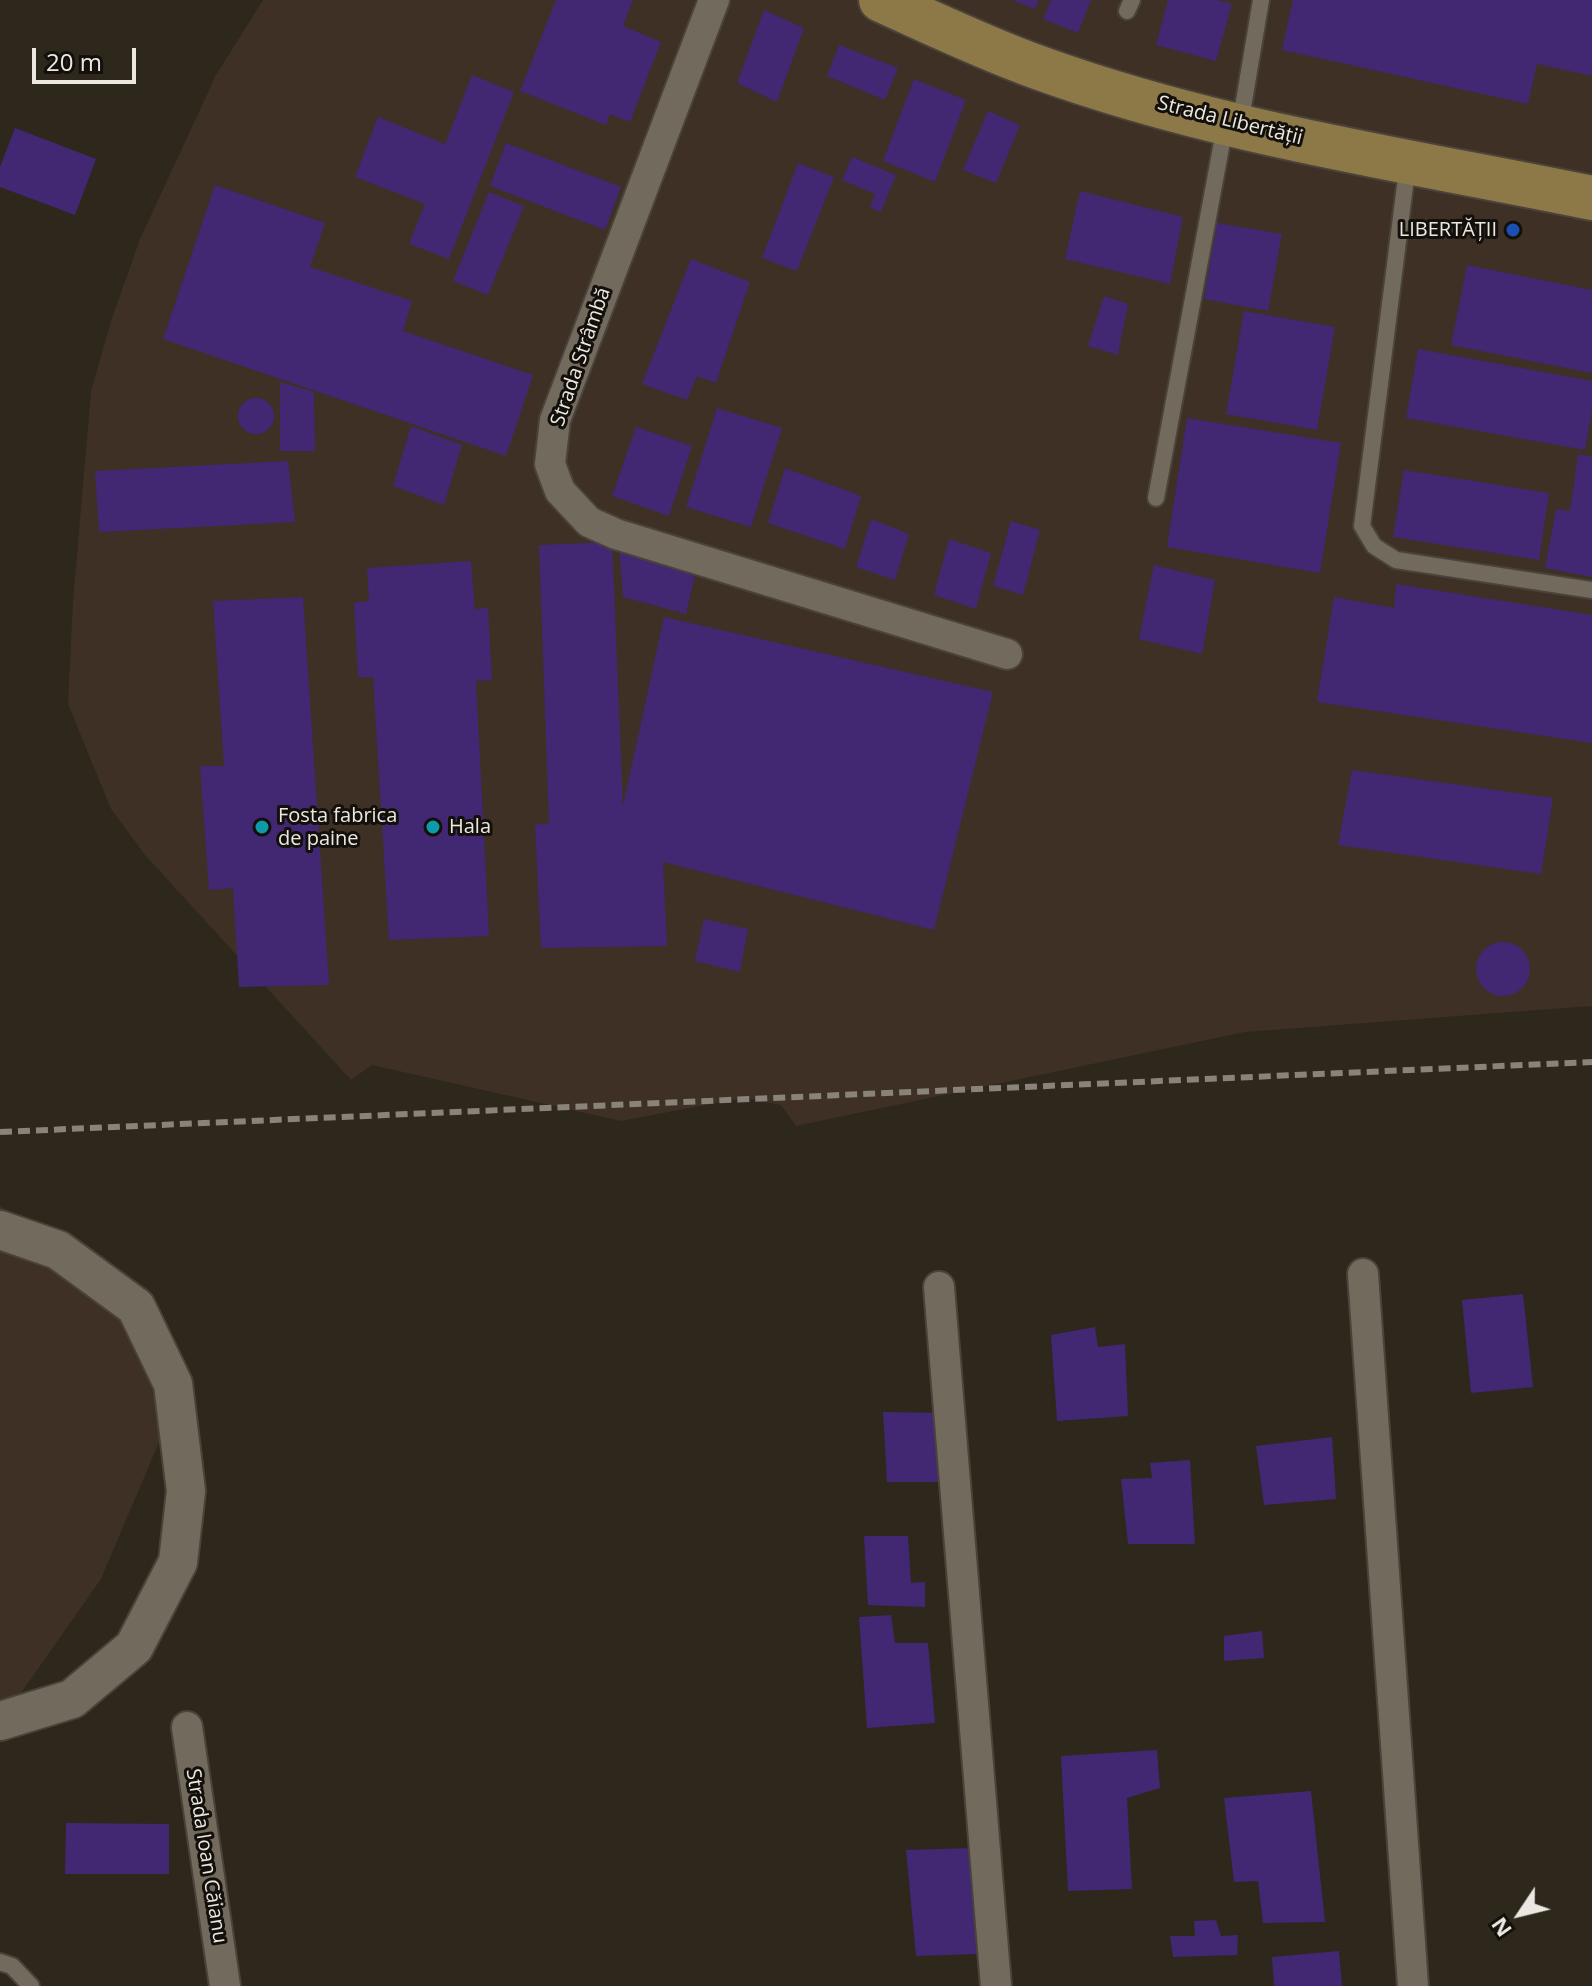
<!DOCTYPE html>
<html>
<head>
<meta charset="utf-8">
<style>
	body { margin:0 }
	#map { position:relative; width:1592px; height:1986px; overflow:hidden; background:#2e271c; font-family:"Open Sans",sans-serif }
	canvas { display:block }
	.north { position:absolute; left:1480px; top:1874px; width:80px; height:80px; -webkit-text-stroke:6px #13100b; paint-order:stroke; rotate:235deg; font-size:22px; font-weight:700; line-height:32px; text-align:center; color:#ece7e0 }
	.north::after { content:''; display:block; margin:auto; width:28px; height:36px; background:#ece7e0; clip-path:polygon(50% 0,100% 100%,50% 72%,0 100%) }
	.scale { position:absolute; left:32px; top:48px; width:104px; height:36px; box-sizing:border-box; border:4px solid #ece7e0; border-top:0; padding-left:10px; font-size:24px; line-height:28px; white-space:nowrap; color:#ece7e0; -webkit-text-stroke:6px #13100b; paint-order:stroke }
</style>
</head>
<body>
<div id="map">
<canvas width="1592" height="1986"></canvas>
<div class="north">N</div>
<div class="scale">20 m</div>
</div>
<script>
const c = document.querySelector('canvas').getContext('2d');
c.lineJoin = 'round';
function fillPath(path, color) {
  c.fillStyle = color;
  c.fill(path, 'evenodd');
}
function strokePath(path, color, width, dash) {
  c.strokeStyle = color;
  c.lineWidth = width;
  c.lineCap = dash ? 'butt' : 'round';
  c.setLineDash(dash || []);
  c.stroke(path);
}
function label(font, color, halo, rows, align = 'center') {
  c.font = font + ' "Open Sans",sans-serif';
  c.lineWidth = 6;
  c.setLineDash([]);
  c.textBaseline = 'middle';
  c.strokeStyle = halo;
  c.fillStyle = color;
  for (const [text, x, y, turn = 0] of rows) {
    c.save();
    c.translate(x, y);
    c.rotate((+turn || 0) * Math.PI / 180);
    c.textAlign = isNaN(turn) ? turn : align;
    if (halo) c.strokeText(text, 0, 0);
    c.fillText(text, 0, 0);
    c.restore();
  }
}
fillPath(new Path2D(`
	M263,0H1592V1006L1245,1032L796,1126L781,1105L743,1098L621,1121L372,1065L351,1080L145,855L111,809L68,704L73,601L91,391L112,318L140,239L216,75Z
	M0,1206L138,1308L188,1374L101,1579L0,1723Z`), '#3e3024');
fillPath(new Path2D(`
	M556,0H633L623,26L661,42L630,122L610,114L606,125L520,91Z
	M1012,0H1039L1035,9Z
	M1051,0H1091L1078,33L1043,19Z
	M1168,0H1217L1232,4L1216,61L1156,45Z
	M1293,0H1592V76L1537,64L1528,104L1282,50Z
	M764,10L804,28L777,102L737,83Z
	M839,45L898,68L885,100L827,76Z
	M472,75L514,92L449,259L409,244L425,204L355,177L378,117L445,144Z
	M914,79L966,100L935,182L883,161Z
	M988,111L1020,125L996,183L963,170Z
	M15,128L96,159L75,215L0,187V167Z
	M506,143L621,187L605,230L490,186Z
	M852,157L896,175L881,212L870,208L875,194L842,180Z
	M798,163L834,177L797,271L762,258Z
	M215,185L325,223L310,267L412,301L403,331L533,375L506,456L163,339Z
	M1080,191L1183,217L1170,284L1065,259Z
	M489,192L524,206L488,295L453,281Z
	M1217,223L1282,234L1268,311L1204,299Z
	M691,259L750,282L716,383L697,376L687,400L642,384Z
	M1467,265L1592,290V373L1451,345Z
	M1104,296L1128,304L1118,355L1088,346Z
	M1244,311L1335,327L1317,430L1226,414Z
	M1418,349L1592,381V409L1585,450L1406,418Z
	M280,382L314,392L315,451H280Z
	M238 416a18 18 0 1 1 36 0a18 18 0 1 1-36 0Z
	M717,408L782,428L751,527L686,507Z
	M1187,418L1341,443L1320,573L1167,547Z
	M411,426L462,445L444,505L393,486Z
	M636,427L692,446L669,516L612,496Z
	M1578,454L1592,457V577L1545,568L1556,509L1570,511Z
	M288,461L295,522L99,532L95,471Z
	M785,468L861,496L845,549L768,523Z
	M1404,470L1549,493L1539,560L1393,537Z
	M871,519L909,534L895,580L856,567Z
	M1011,521L1040,530L1023,595L993,586Z
	M949,539L991,553L976,609L934,595Z
	M612,542L623,806L664,617L993,692L934,930L663,862L667,946L541,948L535,825L549,823L539,545Z
	M619,546L696,570L686,614L623,597Z
	M471,561L475,610L488,607L492,680L476,681L489,936L389,940L373,677H358L354,603L369,601L367,568Z
	M1154,565L1215,580L1202,654L1139,639Z
	M1396,584L1592,615V743L1317,702L1334,597L1394,608Z
	M303,597L329,985L239,987L233,888L209,890L200,766H224L213,601Z
	M1352,770L1553,798L1541,874L1338,845Z
	M704,919L748,929L740,972L695,961Z
	M1476 969a27 27 0 1 1 54 0a27 27 0 1 1-54 0Z
	M1523,1294L1533,1387L1471,1393L1462,1300Z
	M1095,1327L1098,1347L1125,1344L1128,1416L1057,1421L1051,1335Z
	M883,1412L943,1413L949,1482H887Z
	M1332,1437L1336,1499L1264,1505L1256,1446Z
	M1190,1460L1195,1544H1128L1121,1479L1152,1478L1150,1463Z
	M864,1536H908L911,1583L925,1582V1607L868,1605Z
	M891,1615L895,1643H928L935,1723L867,1728L859,1617Z
	M1262,1631L1264,1658L1224,1661V1636Z
	M1157,1750L1160,1788L1127,1798L1132,1889L1068,1891L1061,1756Z
	M1311,1791L1325,1922L1263,1923L1258,1881L1234,1882L1224,1798Z
	M66,1823L169,1824V1874H65Z
	M972,1848L979,1954L916,1956L906,1850Z
	M1216,1920L1221,1936L1238,1935L1237,1955L1173,1957L1170,1936H1195L1194,1921Z
	M1339,1951L1342,1986H1274L1272,1957Z`), '#422773');
const service = new Path2D(`
	M1127,11L1132,0
	M1240,125L1261,0
	M1408,162L1362,526L1374,546L1396,560L1592,590
	M1156,498L1225,126
	M0,1962L12,1966L31,1986`);
const minor = new Path2D(`
	M714,0L555,420L550,464L560,491L589,522L616,534L1007,654
	M1363,1274L1413,1986
	M939,1287L996,1986
	M187,1727L225,1986`);
const tertiary = new Path2D(`
	M0,1230L58,1250L136,1307L173,1384L186,1491L178,1562L134,1647L72,1699L0,1721`);
const primary = new Path2D(`
	M881,0C932,23 984,48 1037,67C1215,132 1407,160 1592,198`);
strokePath(service, '#49433a', 20);
strokePath(minor, '#49433a', 34);
strokePath(tertiary, '#49433a', 42);
strokePath(primary, '#49433a', 48);
strokePath(service, '#736a5e', 16);
strokePath(minor, '#736a5e', 30);
strokePath(tertiary, '#736a5e', 38);
strokePath(primary, '#8d7848', 44);
strokePath(new Path2D(`
	M0,1132L1592,1062`), '#89837a', 6, [12, 6]);
for (const [x, y, r, color] of [
	[1513,230,8,"#1a4fb4"],
	[262,827,8,"#0f9aa8"],
	[433,827,8,"#0f9aa8"]
]) {
  const dot = new Path2D();
  dot.arc(x, y, r, 0, 2 * Math.PI);
  c.fillStyle = color;
  c.fill(dot);
  strokePath(dot, '#13100b', 3);
}
label('20px', '#ece7e0', '#13100b', [
	["Strada Libertății",1230,121,14],
	["Strada Strâmbă",581,357,-71],
	["Strada Ioan Căianu",206,1856,81]
]);
label('20px', '#ece7e0', '#13100b', [
	["LIBERTĂȚII",1497,230,"right"],
	["Fosta fabrica",278,816],
	["de paine",278,839],
	["Hala",449,827]
], 'left');
</script>
</body>
</html>
